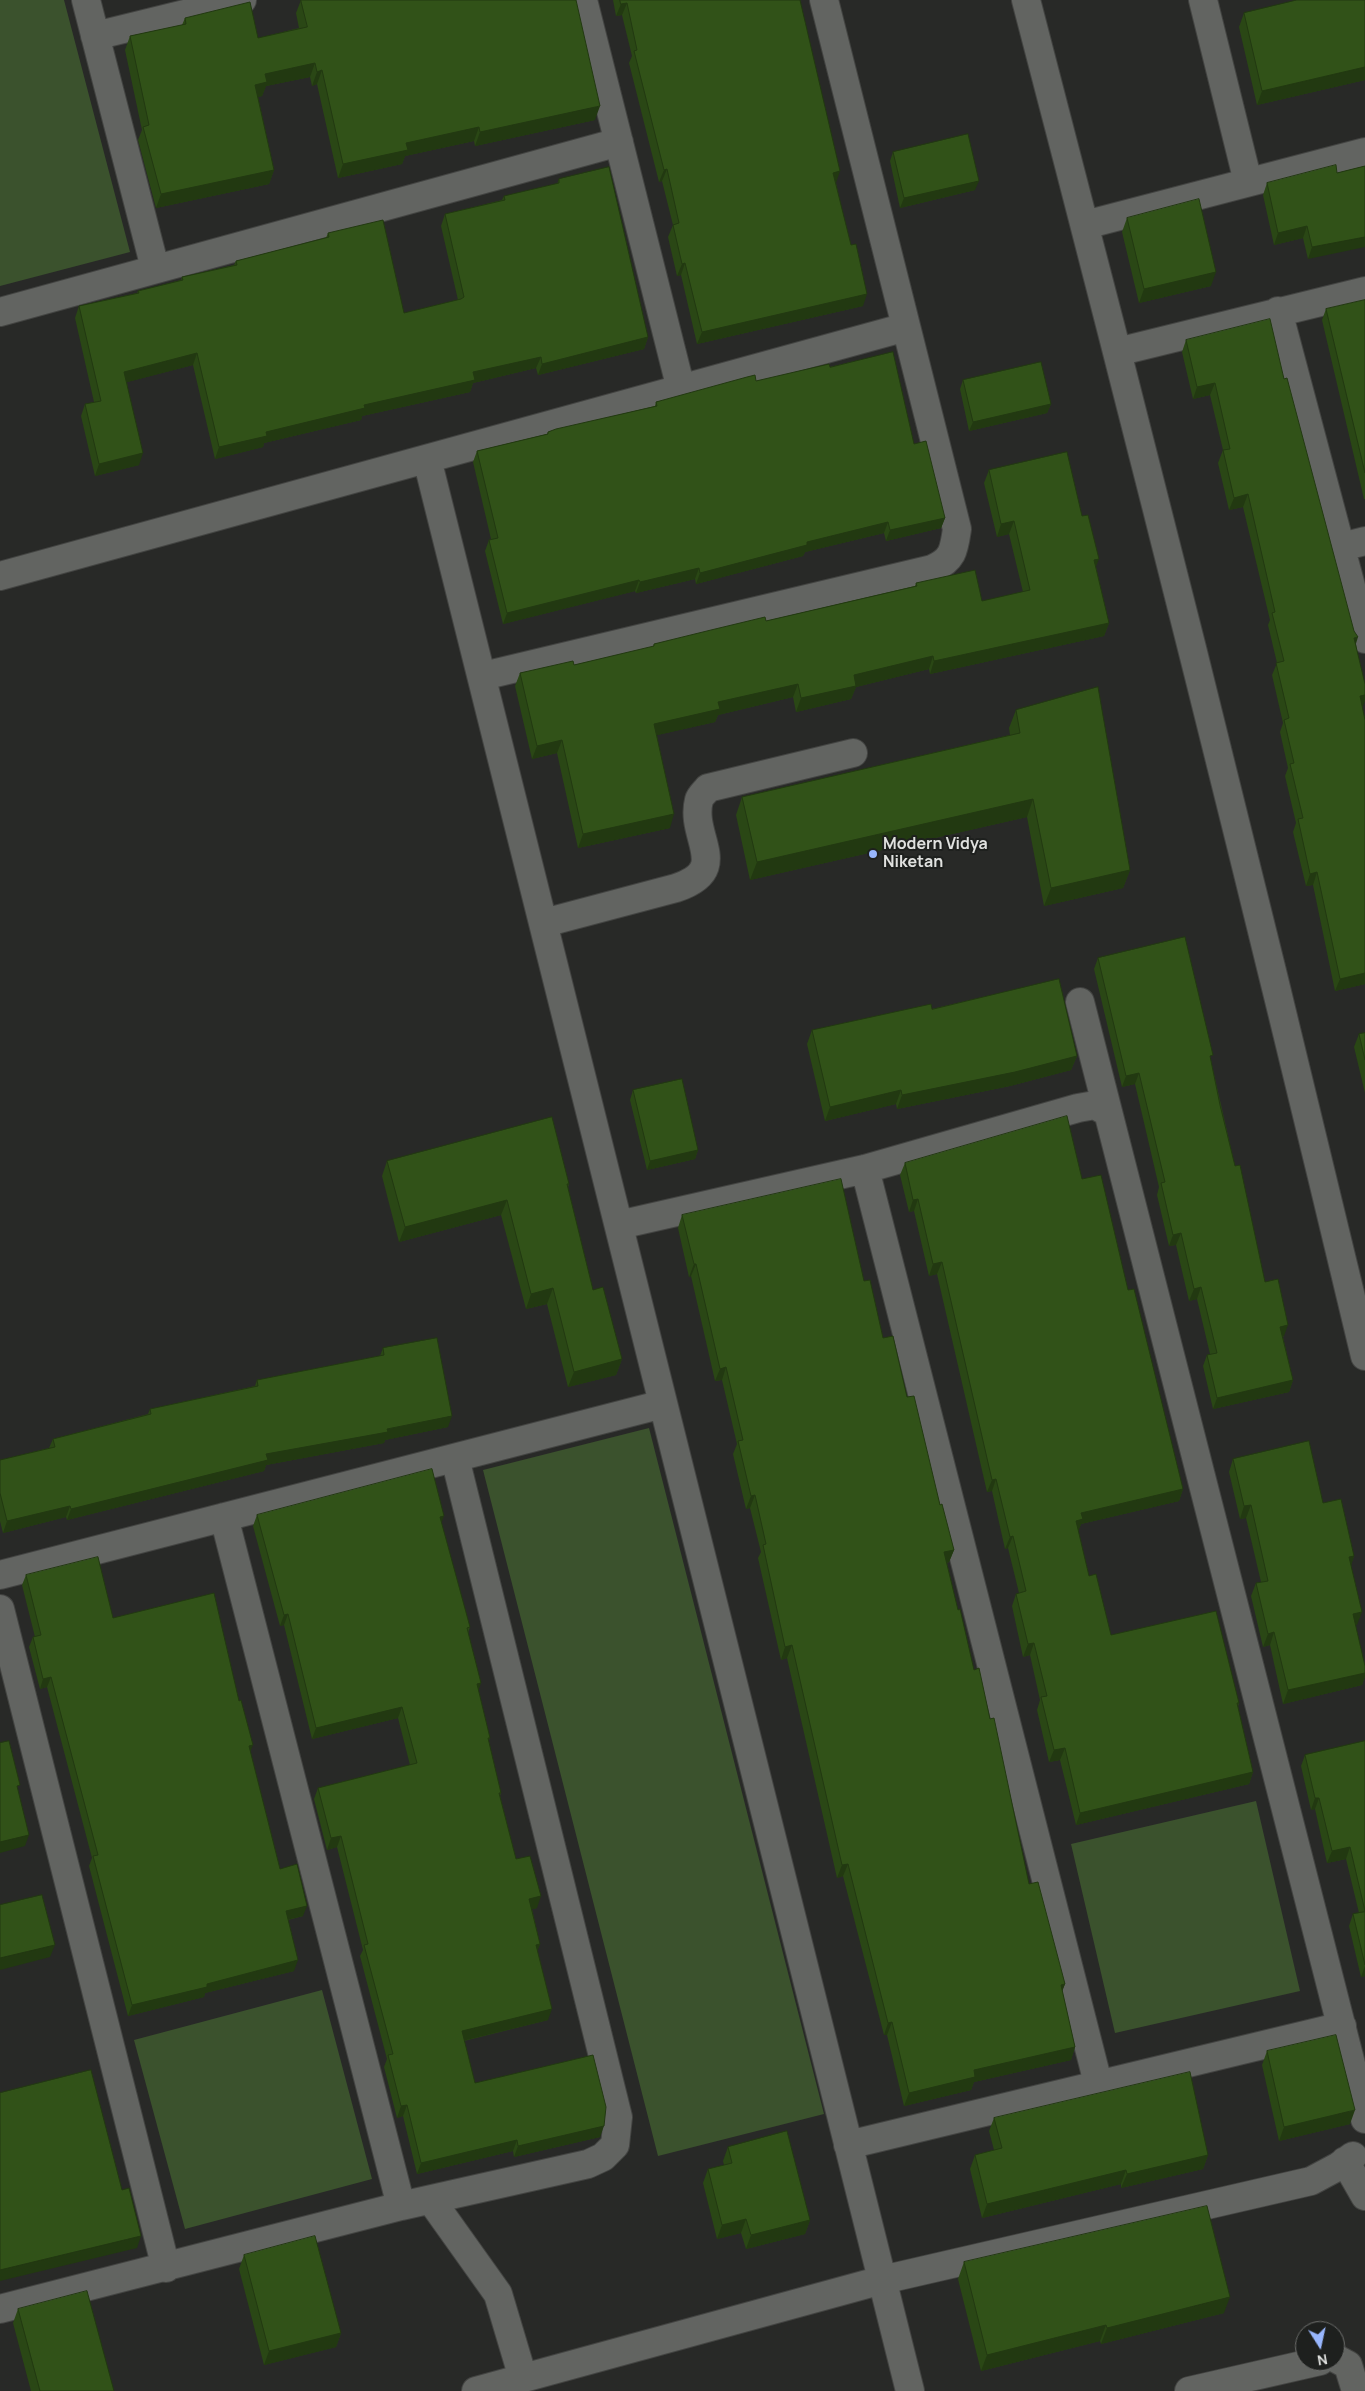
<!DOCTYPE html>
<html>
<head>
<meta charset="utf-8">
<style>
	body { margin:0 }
	#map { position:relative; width:1365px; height:2391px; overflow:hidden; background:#282927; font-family:Manrope,sans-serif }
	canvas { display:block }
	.north { position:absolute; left:1295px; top:2321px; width:50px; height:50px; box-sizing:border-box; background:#1e201e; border:1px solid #6c6d6b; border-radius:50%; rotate:170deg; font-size:14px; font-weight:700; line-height:20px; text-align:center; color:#e0e1df }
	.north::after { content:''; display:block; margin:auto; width:18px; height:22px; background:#98b6fd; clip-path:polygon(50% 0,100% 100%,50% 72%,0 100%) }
</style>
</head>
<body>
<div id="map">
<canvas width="1365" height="2391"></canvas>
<div class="north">N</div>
</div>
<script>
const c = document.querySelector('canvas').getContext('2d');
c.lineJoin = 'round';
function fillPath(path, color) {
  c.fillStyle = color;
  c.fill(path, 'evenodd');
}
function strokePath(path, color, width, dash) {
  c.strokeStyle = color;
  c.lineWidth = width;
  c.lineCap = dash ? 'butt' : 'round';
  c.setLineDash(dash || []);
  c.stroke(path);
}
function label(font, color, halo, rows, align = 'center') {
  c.font = font + ' Manrope,sans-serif';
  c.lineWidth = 4;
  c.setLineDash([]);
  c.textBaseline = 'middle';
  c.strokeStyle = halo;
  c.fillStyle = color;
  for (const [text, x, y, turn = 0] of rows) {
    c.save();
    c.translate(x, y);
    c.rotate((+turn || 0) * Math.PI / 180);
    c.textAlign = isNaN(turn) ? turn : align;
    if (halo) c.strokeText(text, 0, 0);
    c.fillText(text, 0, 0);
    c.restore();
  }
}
fillPath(new Path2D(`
	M0,0H64L130,252L0,286Z
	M649,1428L824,2114L658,2156L483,1470Z
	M1256,1801L1300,1991L1115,2033L1071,1844Z
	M322,1990L372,2179L185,2229L134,2040Z`), '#3b522d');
const minor = new Path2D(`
	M86,0L155,268
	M583,0L681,389
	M1026,0C1144,451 1257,903 1365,1356
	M1203,0L1248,182
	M95,36L242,0
	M1085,225L1365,152
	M1278,311L1365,639
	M0,312L619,142
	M1117,352L1365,291
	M427,459L910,2391
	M1341,547L1365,541
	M0,576L906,327
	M483,676L932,569C953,560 954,550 957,529L824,0
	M544,923L676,888C733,869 689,838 699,800C700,796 705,792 708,788L853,753
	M1080,1002L1365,2119
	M865,1169L1098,2083
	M619,1225L865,1169L1078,1108L1095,1105L1107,1112
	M224,1517L401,2206
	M0,1575L663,1404
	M0,1609L166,2268
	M848,2145L1342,2026
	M1345,2161L1365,2196
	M431,2200L498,2294L523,2378
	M0,2309L401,2206L588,2164L603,2157L615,2145L618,2117L455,1458
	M1335,2358L1348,2365L1356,2391
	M476,2391L882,2280L1311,2181L1339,2166L1353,2156
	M1189,2391L1320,2361`);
strokePath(minor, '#434442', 30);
strokePath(minor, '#626461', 28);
fillPath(new Path2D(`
	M301,0L595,120L475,146L474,141L405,156L402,164L338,178L317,84L312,86L310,77L266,86L262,96L258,97L274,170L269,184L156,208L138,140L142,130L125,50L130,36L182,25L185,18L258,38L299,28L296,13Z
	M613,0H800L836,183L863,306L697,344L681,275L677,276L668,237L673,225L662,181L659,182L629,63L632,56L622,15L616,16Z
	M1365,0V80L1257,105L1239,27L1244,13Z
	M893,152L975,190L900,208L890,161Z
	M1365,166L1308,259L1303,238L1274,245L1263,195L1267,183L1337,173Z
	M559,179L648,337L644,349L538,375L536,368L473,383L470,392L362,416L361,420L264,443L263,447L215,459L193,365L127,382L139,465L95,476L81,416L85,404L94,402L75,318L79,306L137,293L138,291L181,280L182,277L234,265L236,261L326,238L328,233L404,313L458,300L441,226L445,214L502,200L504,196L557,184Z
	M1127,218L1211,286L1139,303L1122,232Z
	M1365,300V499H1364L1322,320L1326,309Z
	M1186,340L1284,379L1356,644L1363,706L1362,707L1365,720V984L1335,991L1313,885L1306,886L1293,832L1296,823L1285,776L1288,768L1280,732L1283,723L1272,675L1277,663L1268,625L1270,620L1243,507L1229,510L1218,463L1223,450L1210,395L1193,399L1182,352Z
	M830,367L914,444L945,518L941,528L886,541L884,533L805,552L803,556L696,584L695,579L636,593L635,591L503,624L485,551L489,540L491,539L473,462L477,451L547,434L548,432L655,406L656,402L756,381Z
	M963,380L1051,404L1047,413L969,431L960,389Z
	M989,470L1082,516L1096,567L1109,623L1104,636L930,674L929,669L856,687L851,699L796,712L793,697L718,715L715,722L657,735L670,828L578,848L557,753L532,759L515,686L520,673L574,665L653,647L654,644L766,621L915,586L916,583L982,601L1023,592L1009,534L997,537L984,483Z
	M1016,710L1130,870L1123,888L1044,906L1027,817L750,880L736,815L742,797L1010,735L1009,728Z
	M1098,958L1211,1061L1235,1166L1265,1282L1284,1336L1283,1337L1293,1380L1289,1392L1213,1409L1203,1366L1207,1355L1210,1354L1197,1299L1189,1301L1176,1245L1169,1246L1157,1195L1159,1187L1135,1084L1122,1087L1094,969Z
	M932,1009L1077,1056L1071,1070L1010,1086L897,1109L896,1104L825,1121L807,1044L812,1030Z
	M1365,1033V1093L1354,1047L1359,1034Z
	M633,1090L698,1150L695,1159L647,1170L630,1100Z
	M387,1161L569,1184L568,1188L593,1290L622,1359L616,1375L568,1387L547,1304L526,1309L501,1215L399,1242L382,1176Z
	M905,1163L1082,1179L1128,1290L1183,1489L1179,1501L1081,1524L1078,1531L1089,1576L1111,1635L1239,1703L1238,1707L1253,1772L1249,1784L1076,1825L1060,1760L1049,1762L1037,1710L1040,1700L1030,1655L1023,1657L1012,1606L1016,1594L1019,1593L1008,1548L1005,1549L992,1491L987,1492L937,1274L929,1276L914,1211L909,1212L900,1175Z
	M682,1215L864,1281L883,1338L907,1397L954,1550L949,1562L947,1563L958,1610L1029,1884L1065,1984L1062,1991L1075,2047L1071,2060L974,2082L971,2090L904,2106L887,2035H884L843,1876L837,1878L787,1658L781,1660L758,1558L761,1552L750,1508L746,1509L733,1454L737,1444L722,1380L715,1381L691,1276L689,1277L678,1228Z
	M383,1348L448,1427L385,1440L384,1443L266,1465L264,1471L67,1520L66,1517L3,1533L0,1521V1460L49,1448L53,1439L148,1414L150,1409L255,1386L257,1380L380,1356Z
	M1233,1459L1323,1503L1354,1556L1351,1565L1357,1625H1355L1365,1666V1676L1362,1685L1283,1704L1270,1645L1263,1647L1251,1596L1256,1583L1261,1582L1246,1518L1240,1519L1229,1472Z
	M257,1515L441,1523L470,1627L468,1633L478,1691L490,1738L488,1742L501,1793L500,1796L516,1859L537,1908L532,1909L540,1944L537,1951L548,2020L464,2041L475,2083L600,2137L514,2157L513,2151L417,2174L403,2116L397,2118L384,2067L387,2059L360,1956L363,1950L337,1847L327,1850L314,1799L318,1788L410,1765L398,1718L312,1739L284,1625L280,1626L253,1526Z
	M26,1575L113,1618L250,1751L280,1869L303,1916L288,1920L294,1971L205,1993L204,1997L128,2016L89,1866L92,1858L47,1687L40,1689L29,1647L33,1637H35L22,1585Z
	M1365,1741V1976L1361,1977L1349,1926L1353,1914L1359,1913L1346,1859L1327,1863L1315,1809L1311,1810L1301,1766L1305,1755Z
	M1267,2051L1350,2124L1279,2141L1262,2065Z
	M994,2118L1208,2155L1203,2169L1121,2188V2184L982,2218L970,2169L975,2155L994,2150L989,2131Z
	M728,2147L810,2220L805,2234L746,2249L741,2233L717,2239L703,2183L708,2169L724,2165L723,2161Z
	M244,2255L341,2333L336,2347L264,2365L239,2269Z
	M964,2262L1224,2313L1101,2344L1100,2341L981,2371L958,2279Z
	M18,2309L114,2391H31L13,2323Z`), '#2a4715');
fillPath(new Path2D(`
	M627,3L622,15L616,16L621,4Z
	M315,63L310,77L266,86L262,96L250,99L255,85L265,74Z
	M1365,67V80L1257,105L1262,91Z
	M322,70L317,84L312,86L317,72Z
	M600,106L595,120L475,146L480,132Z
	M479,127L474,141L405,156L402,164L338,178L343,164L406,143Z
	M667,169L662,181L659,182L664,170Z
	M274,170L269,184L156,208L161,194Z
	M840,171L836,183L833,173Z
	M979,181L975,190L900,208L904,198Z
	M1307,226L1303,238L1274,245L1278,233Z
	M1365,237V247L1308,259L1312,247Z
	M685,263L681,275L677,276L682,264Z
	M1216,272L1211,286L1139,303L1144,289Z
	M867,294L863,306L697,344L702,332Z
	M648,337L644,349L538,375L542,364Z
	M197,353L193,365L120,384L124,372Z
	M541,357L536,368L473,383L470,392L362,416L361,420L264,443L263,447L215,459L219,447L266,432L364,405L473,372Z
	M1215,383L1210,395L1193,399L1197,387Z
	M1051,404L1047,413L969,431L973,422Z
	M143,453L139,465L95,476L99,464Z
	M1248,494L1243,507L1229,510L1234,498Z
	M945,518L941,528L886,541L890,530Z
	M1014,521L1009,534L997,537L1001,524Z
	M888,522L884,533L805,552L803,556L696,584L700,573L807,542Z
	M1099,559L1094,572V560Z
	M699,568L695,579L636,593L640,582Z
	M639,580L635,591L503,624L507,613Z
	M1109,623L1104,636L930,674L934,661Z
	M1358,637L1354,650V638Z
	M933,656L929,669L856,687L851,699L796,712L801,698L854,675Z
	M798,684L793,697L718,715L715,722L649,737L654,724L718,702Z
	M1365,695V701L1363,706L1355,708L1360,696Z
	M562,740L557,753L532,759L537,746Z
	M1033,799L1027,817L750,880L757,862Z
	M674,814L670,828L578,848L583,834Z
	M1130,870L1123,888L1044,906L1051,888Z
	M1317,872L1313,885L1306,886L1310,874Z
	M1365,973V984L1335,991L1340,979Z
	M1077,1056L1071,1070L1010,1086L897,1109L902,1095Z
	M1139,1073L1135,1084L1122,1087L1126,1076Z
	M901,1090L896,1104L825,1121L830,1107Z
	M698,1150L695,1159L647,1170L650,1161Z
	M918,1199L914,1211L909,1212L913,1200Z
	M507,1200L501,1215L399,1242L405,1227Z
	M1181,1233L1176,1245L1169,1246L1173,1235Z
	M942,1262L937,1274L929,1276L933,1264Z
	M694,1264H696L691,1276L689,1277Z
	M1201,1287L1197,1299L1189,1301L1194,1289Z
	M553,1288L547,1304L526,1309L531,1294Z
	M1288,1325L1284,1336L1276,1338L1280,1327Z
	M622,1359L616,1375L568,1387L574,1372Z
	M726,1367L722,1380L715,1381L720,1369Z
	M1293,1380L1289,1392L1213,1409L1217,1398Z
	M452,1416L448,1427L385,1440L384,1443L266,1465L264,1471L67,1520L71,1509L266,1454Z
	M996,1479L992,1491L987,1492L992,1480Z
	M1183,1489L1179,1501L1081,1524L1078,1532L1076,1521L1081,1513Z
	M755,1495L750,1508L746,1509L751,1496Z
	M1251,1505L1246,1518L1240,1519L1244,1506Z
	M70,1506L66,1517L3,1533L7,1521Z
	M444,1516L440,1527V1517Z
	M1013,1536L1008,1548L1005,1549L1010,1537Z
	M954,1550L949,1562L940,1565L944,1552Z
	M1354,1556L1350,1569L1349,1557Z
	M1362,1612L1357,1625L1348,1627L1353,1614Z
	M288,1614L284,1625L280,1626L284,1615Z
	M1274,1632L1270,1645L1263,1647L1268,1634Z
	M1034,1643L1030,1655L1023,1657L1028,1644Z
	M792,1645L787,1658L781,1660L785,1647Z
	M1365,1673V1676L1362,1685L1283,1704L1288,1690Z
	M51,1677L47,1687L40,1689L43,1679Z
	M481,1683L477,1695V1684Z
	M402,1707L398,1718L312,1739L316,1728Z
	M253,1745L249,1755V1746Z
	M1065,1748L1060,1760L1049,1762L1054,1750Z
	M1253,1772L1249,1784L1076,1825L1080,1813Z
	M1315,1798H1319L1315,1809L1311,1810Z
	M29,1835L25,1846L0,1853V1842Z
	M341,1836L337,1847L327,1850L331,1838Z
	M1350,1847L1346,1859L1327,1863L1332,1851Z
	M848,1864L843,1876L837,1878L842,1865Z
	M541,1896L537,1908L525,1911L529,1899Z
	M307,1906L303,1916L282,1921L286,1911Z
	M540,1944L536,1955V1945Z
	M55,1945L50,1957L0,1970V1958Z
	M298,1960L294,1971L205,1993L204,1997L128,2016L132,2005L207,1984Z
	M1365,1966V1976L1361,1977Z
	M1065,1984L1060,1997L1061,1985Z
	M552,2009L548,2020L458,2042L462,2031Z
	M892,2022L887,2035H884L888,2023Z
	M1075,2047L1071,2060L974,2082L971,2090L904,2106L909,2093L974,2070Z
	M407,2105L403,2116L397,2118L401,2106Z
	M1355,2110L1350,2124L1279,2141L1284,2127Z
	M604,2126L600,2137L514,2157L518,2146Z
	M517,2140L513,2151L417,2174L421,2163Z
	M1208,2155L1203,2169L1121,2188L1127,2174Z
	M1126,2170L1121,2184L982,2218L987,2204Z
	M746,2219L741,2233L717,2239L722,2225Z
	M810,2220L805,2234L746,2249L751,2235Z
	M141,2236L137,2248L0,2281V2270Z
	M1230,2297L1224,2313L1101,2344L1107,2328Z
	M1106,2325L1100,2341L981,2371L987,2355Z
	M341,2333L336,2347L264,2365L269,2351Z`), '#223911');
const building = new Path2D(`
	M301,0H576L600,106L480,132L479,127L406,143L408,150L343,164L322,70L317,72L315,63L265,74L267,82L255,85L274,170L161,194L143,127L149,125L130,36L186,24L185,18L250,2L258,38L307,27Z
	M620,0H800L840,171L833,173L851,245L856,244L867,294L702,332L685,263L682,264L673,225L679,223L667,169L664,170L634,51L637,50L627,3L621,4Z
	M1297,0H1365V67L1262,91L1244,13Z
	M968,134L979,181L904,198L893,152Z
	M1336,165L1337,173L1365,166V237L1312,247L1307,226L1278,233L1267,183Z
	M609,167L648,337L542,364L541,357L473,372L475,380L364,405L365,408L266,432L267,436L219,447L197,353L124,372L143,453L99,464L85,404L101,401L79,306L139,293L138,291L183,280L182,277L237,265L236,261L329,237L328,233L383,220L404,313L461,299L464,297L445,214L505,200L504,196L559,183V179Z
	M1199,199L1216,272L1144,289L1127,218Z
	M1365,300V473L1326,309Z
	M1270,319L1284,379L1287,378L1354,631L1358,637L1354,638L1365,684V695L1360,696L1365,720V973L1340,979L1317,872L1310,874L1298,819L1303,818L1290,764L1294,763L1284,720L1289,718L1276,663L1284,661L1272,613L1275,612L1248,494L1234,498L1223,450L1230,449L1215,383L1197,387L1186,340Z
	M893,352L914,444L926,441L945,518L890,530L888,522L807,542V545L700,573L699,568L640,582L639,580L507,613L489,540L498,538L477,451L548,434V432L556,429L657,406L656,402L747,377L755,375L756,381L829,364L830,367Z
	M1041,362L1051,404L973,422L963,380Z
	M1067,452L1082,516L1088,515L1099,559L1094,560L1109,623L934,661L933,656L854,675L856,686L801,698L798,684L718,702L720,709L654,724L674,814L583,834L562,740L537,746L520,673L573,661L574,665L654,646V644L711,630L765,617L766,621L917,586L916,583L975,570L982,601L1030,590L1014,521L1001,524L989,470Z
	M1098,687L1130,870L1051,888L1033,799L757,862L742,797L1020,733L1016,710Z
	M1185,937L1213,1055L1210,1056L1220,1105L1235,1166L1240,1165L1265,1282L1278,1279L1288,1325L1280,1327L1293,1380L1217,1398L1207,1355L1217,1353L1201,1287L1194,1289L1181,1233L1173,1235L1161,1183L1165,1182L1139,1073L1126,1076L1098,958Z
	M1059,979L1077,1056L1015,1072L902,1095L901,1090L830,1107L812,1030L931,1004L932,1009Z
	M1365,1033V1060L1359,1034Z
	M682,1079L698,1150L650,1161L633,1090Z
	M1067,1116L1082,1179L1101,1175L1128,1290L1134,1289L1183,1489L1081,1513L1083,1519L1076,1521L1089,1576L1096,1574L1111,1635L1216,1611L1239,1703H1237L1253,1772L1080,1813L1065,1748L1054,1750L1041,1697L1047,1696L1034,1643L1028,1644L1016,1594L1026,1591L1013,1536L1010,1537L996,1479L992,1480L942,1262L933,1264L918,1199L913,1200L905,1163Z
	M552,1117L569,1184H567L593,1290L603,1287L622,1359L574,1372L553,1288L531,1294L507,1200L405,1227L387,1161Z
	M841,1179L864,1281L870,1280L883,1338L893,1336L907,1397L914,1396L940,1505L942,1504L954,1550L944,1552L958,1610L960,1609L974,1670L979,1668L990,1719L994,1718L1029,1884L1038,1882L1065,1984L1061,1985L1075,2047L974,2070L975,2077L909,2093L892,2022L888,2023L848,1864L842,1865L792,1645L785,1647L763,1545L766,1544L755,1495L751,1496L738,1441L743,1440L726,1367L720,1369L696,1264H694L682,1215Z
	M437,1338L452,1416L387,1429L388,1432L266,1454L268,1460L71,1509L70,1506L7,1521L0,1493V1460L55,1447L53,1439L151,1414L150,1409L258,1386L257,1380L384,1355L383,1348Z
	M1309,1441L1323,1503L1341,1499L1354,1556L1349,1557L1362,1612L1353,1614L1365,1666V1673L1288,1690L1274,1632L1268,1634L1256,1583L1268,1581L1251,1505L1244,1506L1233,1459Z
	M432,1469L444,1516L440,1517L470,1627L467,1628L481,1683L477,1684L490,1738H488L501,1793H499L516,1859L530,1856L541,1896L529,1899L540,1944L536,1945L552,2009L462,2031L475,2083L593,2055L606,2107L604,2126L518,2146L517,2140L421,2163L407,2105L401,2106L388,2055L393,2054L364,1945L368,1944L341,1836L331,1838L318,1788L417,1763L402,1707L316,1728L288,1614L284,1615L257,1515Z
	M98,1557L113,1618L214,1593L239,1701L241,1700L253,1745L249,1746L280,1869L297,1864L307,1906L286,1911L298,1960L207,1984V1987L132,2005L93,1856L98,1855L51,1677L43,1679L33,1637L41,1635L26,1575Z
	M9,1741L20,1785L17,1786L29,1835L0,1842V1743Z
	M1365,1741V1911L1350,1847L1332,1851L1319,1798H1315L1305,1755Z
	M42,1895L55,1945L0,1958V1905Z
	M1365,1912V1965L1353,1914Z
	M1336,2035L1355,2110L1284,2127L1267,2051Z
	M91,2070L122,2190L129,2188L141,2236L0,2270V2093Z
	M1190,2072L1208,2155L1127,2174L1126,2170L987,2204L975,2155L1002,2148L994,2118Z
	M787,2131L810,2220L751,2235L746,2219L722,2225L708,2169L732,2163L728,2147Z
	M1207,2206L1230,2297L1107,2328L1106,2325L987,2355L964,2262Z
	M315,2236L341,2333L269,2351L244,2255Z
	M87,2291L114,2391H40L18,2309Z`);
fillPath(building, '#315218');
strokePath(building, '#223911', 1);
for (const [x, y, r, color] of [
	[873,854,5,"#98b6fd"]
]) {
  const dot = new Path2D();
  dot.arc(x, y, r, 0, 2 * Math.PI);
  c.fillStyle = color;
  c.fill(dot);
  strokePath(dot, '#1e201e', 2);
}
label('bold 16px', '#e0e1df', '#1e201e', [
	["Modern Vidya",883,845],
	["Niketan",883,863]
], 'left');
</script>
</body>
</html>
